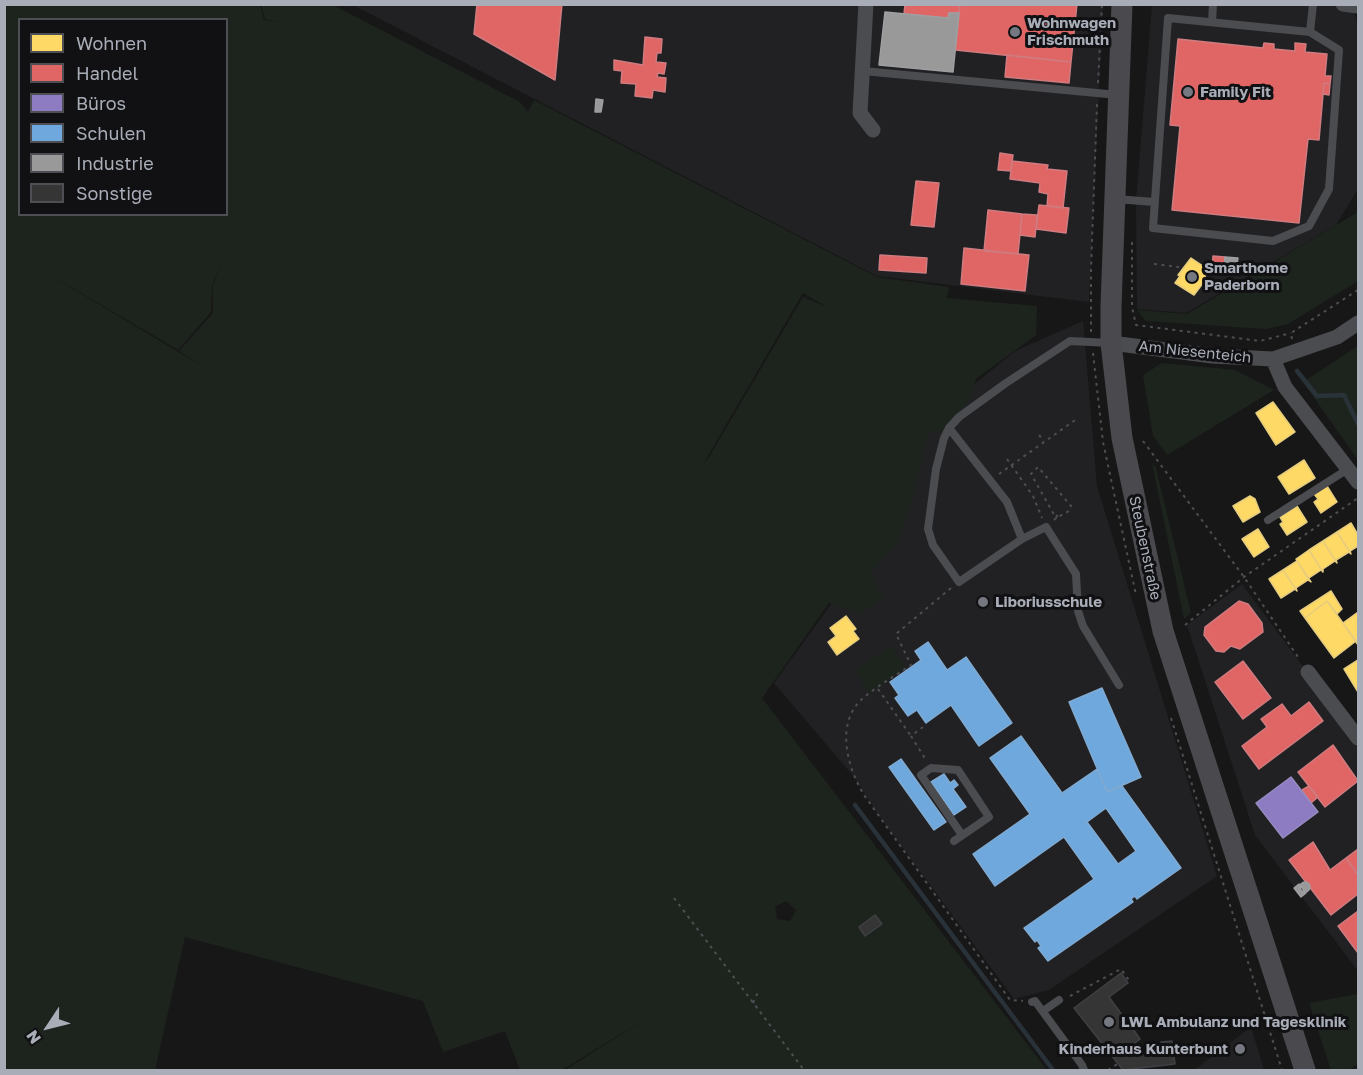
<!DOCTYPE html>
<html>
<head>
<meta charset="utf-8">
<style>
	body { margin:0 }
	#map { position:relative; width:1363px; height:1075px; overflow:hidden; background:#171717; font-family:"Golos Text",sans-serif }
	canvas { display:block }
	.frame { position:absolute; inset:0; border:6px solid #a8adb8; pointer-events:none }
	.legend { position:absolute; left:18px; top:18px; width:210px; height:198px; box-sizing:border-box; background:#111113; border:2px solid #4d4f55; margin:0; padding:8px 10px; list-style:none; font-size:18px; color:#a8adb8 }
	.legend li { display:flex; align-items:center; gap:12px; height:30px }
	.legend b { width:30px; border:2px solid #4d4f55 }
	.north { position:absolute; left:18px; top:997px; width:60px; height:60px; -webkit-text-stroke:4px #111113; paint-order:stroke; rotate:235deg; font-size:16px; font-weight:700; line-height:24px; text-align:center; color:#a8adb8 }
	.north::after { content:''; display:block; margin:auto; width:21px; height:27px; background:#a8adb8; clip-path:polygon(50% 0,100% 100%,50% 72%,0 100%) }
</style>
</head>
<body>
<div id="map">
<canvas width="1363" height="1075"></canvas>
<div class="frame"></div>
<ul class="legend">
<li><b style="height:16px;background:#ffd966"></b>Wohnen</li>
<li><b style="height:16px;background:#e06666"></b>Handel</li>
<li><b style="height:16px;background:#8e7cc3"></b>Büros</li>
<li><b style="height:16px;background:#6fa8dc"></b>Schulen</li>
<li><b style="height:16px;background:#999"></b>Industrie</li>
<li><b style="height:16px;background:#353536"></b>Sonstige</li>
</ul>
<div class="north">N</div>
</div>
<script>
const c = document.querySelector('canvas').getContext('2d');
c.lineJoin = 'round';
function fillPath(path, color) {
  c.fillStyle = color;
  c.fill(path, 'evenodd');
}
function strokePath(path, color, width, dash) {
  c.strokeStyle = color;
  c.lineWidth = width;
  c.lineCap = dash ? 'butt' : 'round';
  c.setLineDash(dash || []);
  c.stroke(path);
}
function label(font, color, halo, rows, align = 'center') {
  c.font = font + ' "Golos Text",sans-serif';
  c.lineWidth = 6;
  c.setLineDash([]);
  c.textBaseline = 'middle';
  c.strokeStyle = halo;
  c.fillStyle = color;
  for (const [text, x, y, turn = 0] of rows) {
    c.save();
    c.translate(x, y);
    c.rotate((+turn || 0) * Math.PI / 180);
    c.textAlign = isNaN(turn) ? turn : align;
    if (halo) c.strokeText(text, 0, 0);
    c.fillText(text, 0, 0);
    c.restore();
  }
}
fillPath(new Path2D(`
	M353,5H1103L1089,302L877,276Z
	M1152,5H1358L1354,10L1358,27V189L1336,225L1186,313L1137,309L1136,201Z
	M1083,321L1097,486L1217,876L1049,990L1014,999L877,813L854,777L774,683L892,520L920,439L951,403L1015,351Z
	M1242,584L1358,741V971L1255,835L1187,625Z
	M1251,1027L1264,1070H1194Z`), '#212123');
fillPath(new Path2D(`
	M224,4L232,12L226,5H260L264,20L278,22L265,19L261,5H333L520,102L528,112L534,100L877,277L949,287L947,298L1037,306L1036,335L976,379L969,401L945,431H929L909,512L898,543L871,573L883,597L862,613L829,603L762,698L1047,1070H565L652,1015L562,1070H520L505,1031L443,1052L423,1001L185,937L155,1070H5V5ZM20,20H226V214H20ZM222,261L213,286V313L179,351L200,365L32,264L178,350L211,312L212,286ZM803,293L827,307L803,297L709,457L702,466ZM786,901L796,910L790,921L777,919L775,907Z
	M1358,212V281L1288,324L1266,329L1146,321L1137,310L1187,314Z
	M1358,346V460L1303,382Z
	M1162,363L1235,370L1274,390L1167,455L1153,436L1143,375Z
	M1152,463L1156,468L1191,613L1184,619Z
	M891,646L906,667L869,693L854,671Z
	M1358,994V1064L1349,1070H1331L1309,1003Z`), '#1d241e');
const homes = new Path2D(`
	M1191,258L1209,270L1204,278L1206,279L1194,295L1175,283L1180,276L1178,275Z
	M1273,402L1295,432L1276,445L1256,413Z
	M1304,460L1315,478L1289,494L1278,477Z
	M1327,486L1337,502L1321,513L1314,502L1318,499L1314,494Z
	M1250,496L1255,499L1260,512L1243,522L1233,506Z
	M1297,506L1307,522L1287,535L1280,524L1283,522L1280,517Z
	M1351,523L1358,535V546L1350,551L1351,554L1337,532Z
	M1258,529L1269,547L1254,557L1242,539Z
	M1337,532L1351,554L1349,552L1336,560L1337,563L1323,541Z
	M1323,541L1337,563L1335,561L1323,569V572L1309,550Z
	M1309,550L1323,572L1321,570L1309,578V580L1296,559Z
	M1297,561L1311,582L1308,580L1296,588L1297,591L1283,570Z
	M1283,570L1297,591L1295,589L1281,598L1269,579Z
	M1331,591L1342,609L1337,614L1327,601L1305,618L1300,611Z
	M1327,601L1356,641L1334,658L1305,618Z
	M1358,612V645L1343,623Z
	M846,616L856,629L853,631L859,639L837,655L828,642L836,636L830,628Z
	M1358,660V692L1344,669Z`);
fillPath(homes, '#ffd966');
strokePath(homes, '#e5cc7f', 1.5);
const shops = new Path2D(`
	M477,4H562L555,80L474,34Z
	M905,4H960L959,13H949L948,18L904,14Z
	M960,4H1077L1071,62L955,50Z
	M645,37L662,39L661,53H657L656,62L666,63L664,74L658,73L657,77L666,78L665,92L653,90L652,98L635,96L636,84L621,83L622,71L614,70V60L643,65Z
	M1178,39L1263,48L1264,43L1274,44V49L1295,51V43L1306,44L1305,52L1327,54L1325,76H1331L1330,84L1324,83L1319,140L1308,139L1299,223L1172,210L1180,126L1170,125Z
	M1007,55L1071,62L1069,83L1005,77Z
	M1324,83L1330,84L1329,95L1323,94Z
	M1000,153L1013,155L1011,171L998,170Z
	M1012,161L1048,165L1047,169L1067,171L1063,208L1047,206L1048,194L1039,192L1040,183L1010,179Z
	M916,181L939,183L934,227L911,225Z
	M1039,205L1069,208L1066,233L1036,229Z
	M988,210L1022,214L1018,254L984,251Z
	M1022,214L1037,215L1035,237L1020,235Z
	M964,248L1029,255L1025,291L961,284Z
	M880,255L927,258L926,273L879,270Z
	M1213,256L1225,257L1224,269L1212,268Z
	M1239,601L1248,604L1262,623L1263,632L1240,649L1231,646L1224,652L1216,651L1204,635L1205,627Z
	M1243,661L1271,698L1243,719L1215,682Z
	M1309,702L1323,721L1259,769L1242,746L1267,727L1261,719L1282,704L1291,716Z
	M1333,745L1358,781L1325,807L1298,772Z
	M1309,786L1318,797L1311,803L1302,790Z
	M1313,842L1330,870L1346,858L1358,875V894L1331,915L1289,860Z
	M1358,849V875L1346,858Z
	M1358,911V953L1338,926Z`);
fillPath(shops, '#e06666');
strokePath(shops, '#cf7b7f', 1.5);
const offices = new Path2D(`
	M1291,777L1318,812L1283,838L1256,803Z`);
fillPath(offices, '#8e7cc3');
strokePath(offices, '#968bc0', 1.5);
const schools = new Path2D(`
	M928,642L947,670L966,657L1012,723L979,746L951,705L926,723L917,710L908,716L895,698L899,695L890,682L921,660L915,651Z
	M1102,688L1141,777L1107,792L1069,702Z
	M1021,736L1062,793L1097,769L1107,792L1122,786L1181,868L1137,899L1135,896L1131,899L1133,902L1048,961L1038,948L1041,946L1037,940L1035,942L1024,928L1094,879L1064,837L995,886L973,854L1030,814L990,758ZM1106,808L1136,851L1118,864L1087,822Z
	M901,759L946,822L934,830L889,767Z
	M944,774L950,783L954,780L958,785L953,789L966,807L954,815L931,782Z`);
fillPath(schools, '#6fa8dc');
strokePath(schools, '#80aad1', 1.5);
const industry = new Path2D(`
	M885,12L948,18L949,13H959L953,72L879,65Z
	M596,99L603,100L601,112H595Z
	M1225,257L1238,258L1236,270L1224,269Z
	M1300 887a5 5 0 1 1 10 0a5 5 0 1 1-10 0Z
	M1299,884L1306,893L1301,897L1294,888Z`);
fillPath(industry, '#999');
strokePath(industry, '#9e9fa2', 1.5);
strokePath(new Path2D(`
	M1297,371L1317,396L1344,395L1358,424
	M855,805L1053,1070`), '#2a3239', 4.5);
const building = new Path2D(`
	M875,915L882,924L865,936L859,927Z
	M1121,973L1128,983L1109,997L1125,1019L1127,1017L1133,1024L1131,1026L1140,1039L1135,1043L1141,1052L1162,1049L1161,1042L1172,1041L1175,1064L1123,1070L1074,1008Z`);
fillPath(building, '#353536');
strokePath(building, '#3f4043', 1.5);
strokePath(new Path2D(`
	M1098,83L1102,4
	M1132,242V307L1136,325L1260,341L1291,333
	M1154,264L1179,267
	M1091,332V269L1097,104
	M1292,339L1291,333L1358,290
	M1093,353L1103,442L1136,595
	M1039,435L1044,441
	M1143,441L1244,577L1300,660
	M1007,459L1033,496L1042,518
	M999,474L1078,418
	M1054,520L1056,518L1031,474L1038,467L1071,506L1069,511L1056,518L1058,513
	M951,588L896,634L911,665C895,676 875,687 861,700C835,725 848,769 864,795L1010,1000L1023,1001
	M1185,625L1244,577L1358,498
	M878,689L911,736
	M1171,718L1282,1070
	M923,727L911,736L926,760
	M674,898L804,1070
	M1070,996L1121,969L1131,983
	M753,1003L759,990
	M1108,1070L1119,1063`), '#4d4e52', 2, [3, 4.5]);
strokePath(new Path2D(`
	M1168,18L1310,32L1339,50L1329,189L1309,226L1273,241L1153,228Z
	M1212,22L1213,4
	M1310,32L1313,4
	M863,71L1118,95
	M1116,199L1154,202
	M949,428L1007,502L1022,539L959,582L933,545L928,529L936,469L944,438L949,428L959,417L1006,383L1070,341L1110,343
	M1268,520L1348,469
	M1022,539L1046,527L1076,574L1078,611L1083,626L1119,685
	M954,841L989,817L958,770L931,768L921,775L962,835
	M1032,1002L1035,1001L1082,1065L1084,1070
	M1043,1011L1059,1000`), '#4b4c50', 8);
strokePath(new Path2D(`
	M866,4L860,113L873,130
	M1343,4L1358,6
	M1111,343L1213,356L1273,359L1337,337L1358,323
	M1273,359L1285,387L1358,482
	M1308,672L1358,738`), '#4b4c50', 15);
strokePath(new Path2D(`
	M1122,4L1111,306V343L1122,438L1163,631L1305,1070`), '#4a4a4e', 21);
for (const [x, y, r, color] of [
	[1015,32,6,"#757880"],
	[1188,92,6,"#757880"],
	[1192,277,6,"#757880"],
	[983,602,6,"#757880"],
	[1109,1022,6,"#757880"],
	[1240,1049,6,"#757880"]
]) {
  const dot = new Path2D();
  dot.arc(x, y, r, 0, 2 * Math.PI);
  c.fillStyle = color;
  c.fill(dot);
  strokePath(dot, '#111113', 2);
}
label('bold 15px', '#a8adb8', '#111113', [
	["Wohnwagen",1027,23],
	["Frischmuth",1027,40],
	["Family Fit",1200,92],
	["Smarthome",1204,268],
	["Paderborn",1204,285],
	["Liboriusschule",995,602],
	["LWL Ambulanz und Tagesklinik",1121,1022],
	["Kinderhaus Kunterbunt",1228,1049,"right"]
], 'left');
label('15px', '#a8adb8', '#111113', [
	["Am Niesenteich",1195,352,6],
	["Steubenstraße",1145,548,78]
]);
</script>
</body>
</html>
